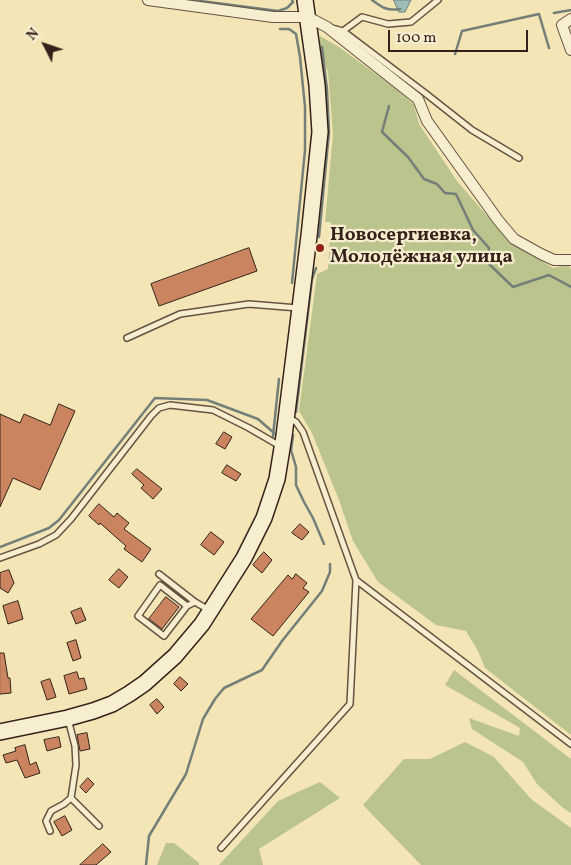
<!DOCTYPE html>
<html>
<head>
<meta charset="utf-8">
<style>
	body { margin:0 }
	#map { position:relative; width:571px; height:865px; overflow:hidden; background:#f3e5b6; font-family:Vollkorn,serif }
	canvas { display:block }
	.north { position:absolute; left:20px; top:20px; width:50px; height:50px; -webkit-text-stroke:4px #f7eed0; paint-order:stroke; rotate:311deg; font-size:14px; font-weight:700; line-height:20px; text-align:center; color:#34221a }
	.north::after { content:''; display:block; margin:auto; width:18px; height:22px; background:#34221a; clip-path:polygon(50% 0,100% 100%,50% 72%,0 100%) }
	.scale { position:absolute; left:388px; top:30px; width:140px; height:22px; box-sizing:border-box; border:2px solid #34221a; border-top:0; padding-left:6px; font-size:15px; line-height:18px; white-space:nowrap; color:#34221a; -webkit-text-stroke:4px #f7eed0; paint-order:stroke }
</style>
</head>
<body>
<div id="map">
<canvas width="571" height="865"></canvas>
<div class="north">N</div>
<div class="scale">100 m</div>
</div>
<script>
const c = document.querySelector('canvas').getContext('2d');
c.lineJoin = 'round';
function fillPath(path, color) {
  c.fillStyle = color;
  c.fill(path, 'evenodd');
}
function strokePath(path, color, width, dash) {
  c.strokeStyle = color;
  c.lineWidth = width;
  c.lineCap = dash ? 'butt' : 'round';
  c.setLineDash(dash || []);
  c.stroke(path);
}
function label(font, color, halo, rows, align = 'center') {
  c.font = font + ' Vollkorn,serif';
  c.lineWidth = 4.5;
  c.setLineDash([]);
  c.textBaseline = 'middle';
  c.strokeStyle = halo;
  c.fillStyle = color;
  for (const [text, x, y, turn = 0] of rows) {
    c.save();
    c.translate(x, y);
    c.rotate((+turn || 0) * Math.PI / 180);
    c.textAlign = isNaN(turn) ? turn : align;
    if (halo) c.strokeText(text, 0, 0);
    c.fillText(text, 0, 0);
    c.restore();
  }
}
fillPath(new Path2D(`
	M320,36L339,47L399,91L414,105L419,124L457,181L500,231L529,253L553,268L568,265L571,269V735L485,668L478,651L466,631L436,625L378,582L353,541L339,500L312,433L299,411L317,274L328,269L331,222H325L333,134L328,72L319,48Z
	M454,670L571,759V813L563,808L537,784L523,762L472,729L469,718L519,736L520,728L445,685Z
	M465,742L494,757L531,799L571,828V865H421L363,805L404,759H430Z
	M320,782L340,798L259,849L263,865H219L278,801Z
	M166,843H174L199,863V865H157Z`), '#bcc48d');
const water = new Path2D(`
	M394,0H411L405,12H399Z`);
fillPath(water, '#9ebdb7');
strokePath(water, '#747f78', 1);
strokePath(new Path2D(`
	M193,0L278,11L287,8L293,2L292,0
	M372,0C383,8 387,11 400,9
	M554,13L571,10
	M280,29H289L296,34L300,57L305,107V150L292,283
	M455,54L462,31L539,14L549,48
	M389,106L382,132L408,157L424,179L437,184L445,193L456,194L473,230L489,248L488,263L513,287L549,275L571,287
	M319,237L329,132L327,90L322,47
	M296,412L312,279L316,268
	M293,435L291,450L296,467V485L304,502L313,518L324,544
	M273,436L279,379
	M0,547L49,528L59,520L155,398L207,400L258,419L274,433
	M146,865L149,836L186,774L203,719L215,699L224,688L262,670L282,641L322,591L330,572V564`), '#747f78', 2.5);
const building = new Path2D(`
	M249,248L257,271L159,306L151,284Z
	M59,404L75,411L40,490L13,478L0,507V414L20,423L24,414L50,425Z
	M224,432L232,437L225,449L216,444Z
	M227,465L241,474L236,481L222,473Z
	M137,469L162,489L153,499L141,488L144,485L132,474Z
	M99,504L114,517L117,513L129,523L124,529L151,549L142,562L124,549L126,546L100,523L99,525L89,516Z
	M300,524L309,532L302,540L292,533Z
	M211,532L224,542L214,555L201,545Z
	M264,552L272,560L262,573L253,565Z
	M119,569L128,577L119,588L109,580Z
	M9,570L14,583L8,593L0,588V573Z
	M296,574L307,583L303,588L309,592L273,636L251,619L288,575L292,579Z
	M166,597L179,607L162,629L149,619Z
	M18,601L23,619L8,624L3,606Z
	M81,608L86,620L76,624L71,612Z
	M76,640L81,658L73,661L67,643Z
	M0,653H4L8,678H10L11,693L0,694Z
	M77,672L79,679L84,678L87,689L69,694L64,676Z
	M180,677L188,684L181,691L174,684Z
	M50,679L56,697L47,700L41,682Z
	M157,699L164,707L157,714L150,705Z
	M87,733L90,749L80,751L77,735Z
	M59,737L61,747L47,751L44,740Z
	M25,745L30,765L36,762L40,773L25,778L17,760L6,763L3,755L16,751L15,748Z
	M88,778L94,784L86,793L80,787Z
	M65,816L72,830L62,836L54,822Z
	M103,844L111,852L96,865H80Z`);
fillPath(building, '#cb8460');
strokePath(building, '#34221a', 1);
const lane = new Path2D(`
	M332,28L343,31L425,93L472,130L519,158
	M343,31L362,17L388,24L411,22L438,0
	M127,338L180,314L249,304L298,308
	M0,558L39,544L56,535L71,519L151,416L159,408L170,405L213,410L249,428L280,446
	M159,574L195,602L209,610
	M356,580L571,744
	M187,606L160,585L138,616L164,636L187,606L195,602
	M68,719L75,746L76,765L71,798L99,826
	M50,831L46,821L51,811L64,804L71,798
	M221,848L350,704L356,580L303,432L296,422L289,418`);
const street = new Path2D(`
	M148,0L273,17H308L327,27L418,99L427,121L498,220L514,239L541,254L554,260H571
	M571,19L562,25L571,50`);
const secondary = new Path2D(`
	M0,732L68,718L93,711L112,704L129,694L145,683L175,656L202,624L244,558L264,518L277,479L284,436L309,236L320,132L317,85L305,0`);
strokePath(lane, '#645341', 8);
strokePath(street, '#645341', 12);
strokePath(secondary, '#34221a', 18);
strokePath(lane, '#f7eed0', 5);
strokePath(street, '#f7eed0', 10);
strokePath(secondary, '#f7eed0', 15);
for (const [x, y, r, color] of [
	[320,248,5,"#8f2418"]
]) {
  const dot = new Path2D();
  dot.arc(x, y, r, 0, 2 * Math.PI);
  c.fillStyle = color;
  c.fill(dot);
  strokePath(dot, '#f7eed0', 2);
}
label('bold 19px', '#34221a', '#f7eed0', [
	["Новосергиевка,",330,237],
	["Молодёжная улица",330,259]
], 'left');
</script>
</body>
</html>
